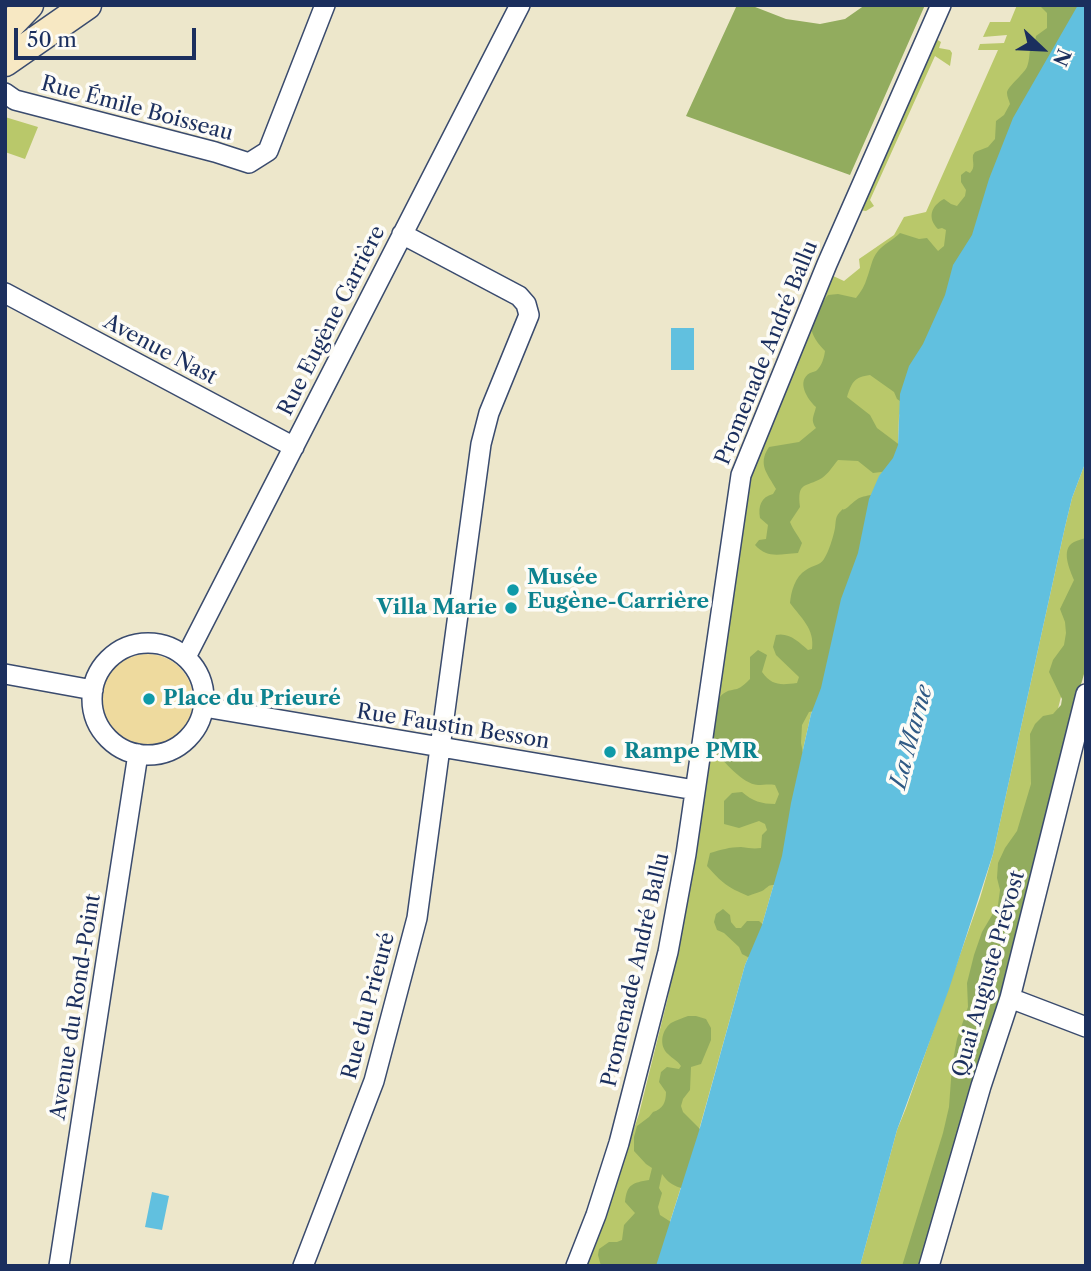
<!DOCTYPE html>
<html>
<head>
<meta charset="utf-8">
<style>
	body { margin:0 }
	#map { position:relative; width:1091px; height:1271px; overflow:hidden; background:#ede7cb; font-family:"Libre Caslon Text",serif }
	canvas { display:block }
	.frame { position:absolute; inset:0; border:7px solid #1b2f5e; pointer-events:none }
	.north { position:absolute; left:1007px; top:14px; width:70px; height:70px; -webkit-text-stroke:5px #fdfcf7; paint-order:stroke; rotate:113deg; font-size:19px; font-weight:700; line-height:28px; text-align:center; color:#1b2f5e }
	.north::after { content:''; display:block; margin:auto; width:24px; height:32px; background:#1b2f5e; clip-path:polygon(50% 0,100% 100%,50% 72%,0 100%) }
	.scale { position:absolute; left:14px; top:28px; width:182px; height:32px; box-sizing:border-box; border:4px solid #1b2f5e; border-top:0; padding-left:9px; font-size:21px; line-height:24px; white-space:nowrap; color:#1b2f5e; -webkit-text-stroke:5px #fdfcf7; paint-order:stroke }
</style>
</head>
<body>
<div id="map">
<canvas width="1091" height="1271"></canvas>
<div class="frame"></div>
<div class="north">N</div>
<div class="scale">50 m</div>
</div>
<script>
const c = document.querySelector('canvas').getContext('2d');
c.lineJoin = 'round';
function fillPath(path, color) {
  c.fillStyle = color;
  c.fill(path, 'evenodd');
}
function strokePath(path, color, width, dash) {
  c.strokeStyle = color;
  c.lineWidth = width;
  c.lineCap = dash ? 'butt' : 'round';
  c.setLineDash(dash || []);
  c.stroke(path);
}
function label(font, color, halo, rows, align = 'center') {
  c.font = font + ' "Libre Caslon Text",serif';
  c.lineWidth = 7;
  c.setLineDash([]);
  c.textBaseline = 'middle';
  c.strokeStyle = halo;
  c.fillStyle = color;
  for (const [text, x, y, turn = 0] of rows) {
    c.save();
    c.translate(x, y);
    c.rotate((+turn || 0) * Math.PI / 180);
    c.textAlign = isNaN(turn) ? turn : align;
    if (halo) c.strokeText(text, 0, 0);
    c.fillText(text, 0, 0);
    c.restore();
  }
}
fillPath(new Path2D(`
	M1017,5H1078L899,416L898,445L821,688L811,714L791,803L782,856L762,925L745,965L699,1130L656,1266H587L639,1114L668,997L749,474L831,275L844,281L860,268L859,259L894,235L904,217L926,212L998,50H978L980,44L1004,43L1007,35L983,37L990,22H1010Z
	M934,38L941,42L939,48L950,50L952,53L950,66L935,56L870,200L874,206L866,211L859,210Z
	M5,117L38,127L25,159L5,152Z
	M1086,461V598L1004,922L906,1266H860L897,1130L906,1108L980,898L993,854L1065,527L1072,498Z`), '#b9c86a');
fillPath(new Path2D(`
	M737,5H750L786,19L820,24L845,19L865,5H925L850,175L686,116Z
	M1039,5H1085L949,289L906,405L897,399L894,392L870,375C854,377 852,382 847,397L870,415L877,428L901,446L889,471L873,473L858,461L838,460C833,466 828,474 822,478C805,488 797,481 800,507L790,522C793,530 798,535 802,543L798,553C779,554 768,559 755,545L759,540L766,539L768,525L760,518C758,506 761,497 773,494L776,489C768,474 757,465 769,447L799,442L816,428C810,420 814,416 816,407C807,399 796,381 810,373C812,372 814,372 816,371C822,366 824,358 825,351C803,328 810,318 828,295L838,294L856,298C861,292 865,285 867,278C871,268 871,260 878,251C884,244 893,240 900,233L919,239L927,238L938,251L944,246L946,230L942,228L938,229C927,218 931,206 944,199L951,204L957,206L965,196L966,190L961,182V175L966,171L970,173C976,167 972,162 973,155L975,152L988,147L995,139L996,121L1004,115L1010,104C1009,100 1007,97 1007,93C1007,87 1023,75 1027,67C1030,59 1029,52 1031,44L1035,42L1036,36L1047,28V13Z
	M877,494L819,710L809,712L802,725L801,743L806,768L778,886C768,883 769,887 762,891C758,893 752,894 748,896C727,887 722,883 707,866L710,853C720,850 730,847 741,847C749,848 753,849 761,848L762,835L767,830L765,824L759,821L739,828L724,824V801L732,793L742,792C752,801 762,804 775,804L779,794L775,785C769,784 763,785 758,785C742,784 725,761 713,751C715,735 709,699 726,692C729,690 733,690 737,689C742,687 746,683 750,679V657L758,650L767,655L762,672C772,686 781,685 797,683L799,677L776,655L773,647L776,635C789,632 799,642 808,650L812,649C815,629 801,618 790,603C791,592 795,576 806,570C812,565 820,566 824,559C829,551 833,538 835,528C836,522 835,518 839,513C846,505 840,513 848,507C860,496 860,497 877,494Z
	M1086,538V667L1071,720L1001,995L919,1266H902L943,1133L949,1107L952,1066L957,1039L968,1007L967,983L974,955L982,932L998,905L1000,890L997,878L998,863L1005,848L1017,831L1031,784L1030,734L1035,724L1043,716L1053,714L1061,705L1062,699L1049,672L1053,660L1064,645L1066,633L1065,622L1060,609L1074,580C1070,570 1060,549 1074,542C1078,540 1082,539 1086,538Z
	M723,909L730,915L731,922L736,928H741L747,921H759L768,929L757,962L742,954L739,947L724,933L717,930L714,922L716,914Z
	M688,1016H696L706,1019L711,1028V1040L701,1064L691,1067L690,1090L683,1099L681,1106L683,1112L700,1129L702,1138L684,1189C674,1186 668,1183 662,1174L659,1188L662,1193L658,1207L660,1215L674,1224L661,1261L655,1266H601L598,1255L599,1249L609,1242H617L622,1240L624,1225L635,1213L625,1202C627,1184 632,1183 649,1180L652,1168L646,1164L634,1151V1137L637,1126L649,1117L653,1112C663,1109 666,1102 666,1092L659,1082L661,1072L667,1067L679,1069L681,1066C677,1060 673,1059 668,1054C659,1046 661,1031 671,1023C676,1020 683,1018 688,1016Z`), '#92ac5e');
fillPath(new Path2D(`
	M101 700a46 46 0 1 1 92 0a46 46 0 1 1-92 0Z`), '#eeda9e');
fillPath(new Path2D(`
	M1078,5H1086V461L1072,498L1065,527L993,854L949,989L897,1130L860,1266H656L699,1131L745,965L762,925L782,856L791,803L811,714L821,688L841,599L858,553L869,499L879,476L893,458L898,445L900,394L909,366L923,344L945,295L953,265L972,235L989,179L1013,118Z
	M671,328H694V370H671Z
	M152,1192L169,1196L162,1230L145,1227Z`), '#61c0df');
const minor = new Path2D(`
	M5,93L15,100L215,152L249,163L268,151L325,5
	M5,293L294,447
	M92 699a56 56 0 1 1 112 0a56 56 0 1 1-112 0Z
	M186,657L520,5
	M5,674L93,690
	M204,707L695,790
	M1010,998L1086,1027
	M59,1266L138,754
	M303,1266L374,1081L417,918L481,444L489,413L529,315L526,304L519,296L402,234
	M576,1266L596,1215L619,1143L668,952L686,854L741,475L827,264L941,5
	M929,1266L981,1086L1010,998L1086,694`);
const secondary = new Path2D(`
	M5,30L29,5
	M5,62L87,5`);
strokePath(minor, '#3a4b6e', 22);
strokePath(secondary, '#3a4b6e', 31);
strokePath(minor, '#fff', 19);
strokePath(secondary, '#f7e8c3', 28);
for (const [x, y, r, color] of [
	[513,590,7,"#0f9aa8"],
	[511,608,7,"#0f9aa8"],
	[149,699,7,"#0f9aa8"],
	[610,752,7,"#0f9aa8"]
]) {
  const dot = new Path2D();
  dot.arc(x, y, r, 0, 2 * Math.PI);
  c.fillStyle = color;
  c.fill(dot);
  strokePath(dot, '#fdfcf7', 2.5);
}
label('21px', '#1b2f5e', '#fdfcf7', [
	["Rue Émile Boisseau",137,109,15],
	["Rue Eugène Carrière",332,321,-63],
	["Avenue Nast",160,350,28],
	["Promenade André Ballu",767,353,-68],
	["Rue Faustin Besson",453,727,9],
	["Promenade André Ballu",636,970,-77],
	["Quai Auguste Prévost",989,974,-74],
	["Rue du Prieuré",369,1006,-75],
	["Avenue du Rond-Point",76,1007,-81]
]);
label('bold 21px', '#0d838f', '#fdfcf7', [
	["Musée",527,578],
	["Eugène-Carrière",527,602],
	["Villa Marie",497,608,"right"],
	["Place du Prieuré",163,699],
	["Rampe PMR",624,752]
], 'left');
label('italic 23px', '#305a85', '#fdfcf7', [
	["La Marne",912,737,-75]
]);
</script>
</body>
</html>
